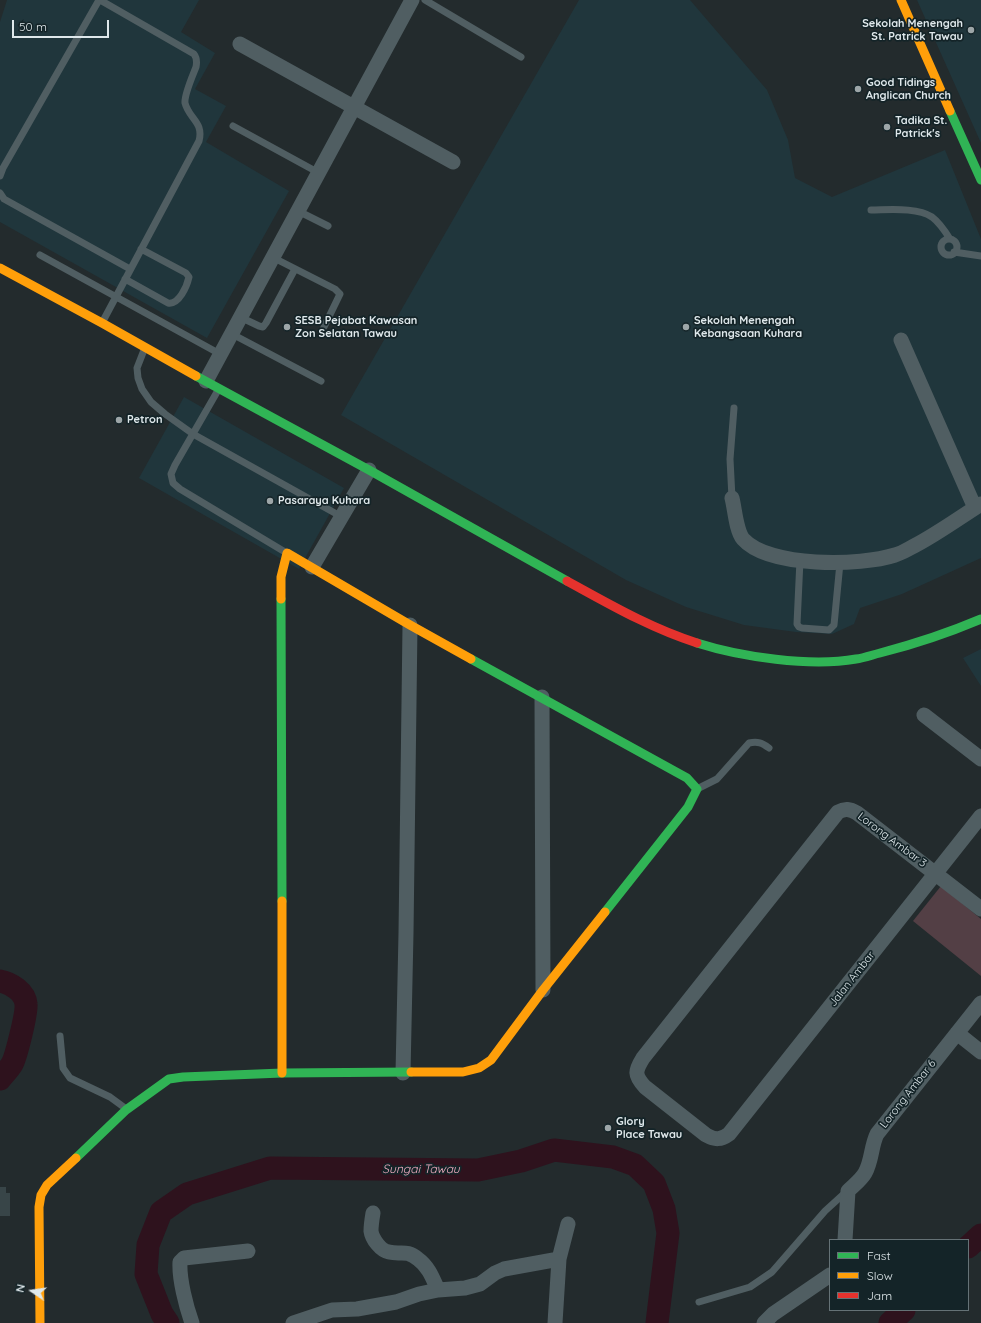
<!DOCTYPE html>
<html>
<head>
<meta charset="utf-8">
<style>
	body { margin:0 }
	#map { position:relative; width:981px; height:1323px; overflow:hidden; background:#232b2d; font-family:Quicksand,sans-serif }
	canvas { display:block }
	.legend { position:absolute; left:829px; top:1239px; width:140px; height:72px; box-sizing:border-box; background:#142428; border:1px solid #657276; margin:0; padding:5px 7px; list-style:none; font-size:12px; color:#dfe8eb }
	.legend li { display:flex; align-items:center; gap:8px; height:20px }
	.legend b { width:20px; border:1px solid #657276 }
	.north { position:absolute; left:12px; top:1271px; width:40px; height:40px; -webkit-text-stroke:3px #142428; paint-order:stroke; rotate:283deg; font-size:11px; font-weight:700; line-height:16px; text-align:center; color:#dfe8eb }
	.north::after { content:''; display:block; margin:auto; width:14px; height:18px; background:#dfe8eb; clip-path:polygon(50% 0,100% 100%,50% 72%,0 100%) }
	.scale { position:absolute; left:12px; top:20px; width:97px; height:18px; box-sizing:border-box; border:2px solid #dfe8eb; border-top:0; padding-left:5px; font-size:12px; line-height:14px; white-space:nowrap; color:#dfe8eb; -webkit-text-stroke:3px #142428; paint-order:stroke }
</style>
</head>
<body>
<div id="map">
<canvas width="981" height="1323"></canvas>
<ul class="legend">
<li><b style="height:5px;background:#30b455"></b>Fast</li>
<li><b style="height:5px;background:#ff9f0a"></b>Slow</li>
<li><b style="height:5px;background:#e5322d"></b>Jam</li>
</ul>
<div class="north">N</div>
<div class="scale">50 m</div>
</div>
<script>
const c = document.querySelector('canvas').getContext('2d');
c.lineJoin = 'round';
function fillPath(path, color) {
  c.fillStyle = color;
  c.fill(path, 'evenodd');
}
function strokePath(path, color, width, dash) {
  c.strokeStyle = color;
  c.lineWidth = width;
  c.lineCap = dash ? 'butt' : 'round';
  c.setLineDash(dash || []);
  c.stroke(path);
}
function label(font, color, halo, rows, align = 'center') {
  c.font = font + ' Quicksand,sans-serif';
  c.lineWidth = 3.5;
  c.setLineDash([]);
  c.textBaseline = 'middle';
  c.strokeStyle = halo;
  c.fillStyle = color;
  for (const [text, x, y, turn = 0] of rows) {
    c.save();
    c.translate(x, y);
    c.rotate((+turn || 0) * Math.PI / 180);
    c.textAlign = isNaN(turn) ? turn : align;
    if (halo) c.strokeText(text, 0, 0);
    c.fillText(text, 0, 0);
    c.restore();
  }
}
fillPath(new Path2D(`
	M7,0H199L181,32L215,53L195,89L226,106L206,142L289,191L207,338L0,222V22Z
	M579,0H690L767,90L788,140L795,178L832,197L945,150L981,239V558L902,594L860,608L854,624L832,634L796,632L744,625L686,607L626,580L341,415Z
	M917,0H981V143Z
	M184,397L344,488L299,569L139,478Z
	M981,649V686L963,658Z`), '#20363c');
fillPath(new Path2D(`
	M941,886L981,919V976L913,921Z`), '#533f45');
strokePath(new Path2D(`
	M0,981C11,983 25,992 26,1004C27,1013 16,1057 12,1064C9,1069 4,1074 0,1079
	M968,1247L981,1235
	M168,1323L162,1314L146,1274L148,1245L161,1212L187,1194L270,1168L478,1170L521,1161L554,1150L613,1157L635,1165L654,1183L664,1209L668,1233L657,1323
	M890,1323L904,1310`), '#2e121d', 23);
fillPath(new Path2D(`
	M0,1187H6V1193H10V1216H0Z`), '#384548');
strokePath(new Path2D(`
	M100,0L194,54C197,58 197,62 196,67C193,75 184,95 185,103C189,119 204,122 199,141L103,321
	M425,0L521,57
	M233,126L319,173
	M0,176L3,168L99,0
	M0,193L4,199L130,269
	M871,210C888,210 917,207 932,217C940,223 945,231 950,239
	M298,211L328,226
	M941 247a8 8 0 1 1 16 0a8 8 0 1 1-16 0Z
	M954,252L981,256
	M40,255L220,354
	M272,257L335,289L340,294L324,327
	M125,279L168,303C179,305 187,286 189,277L186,273L141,249
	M240,317L259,326L263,327L266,323L295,269
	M232,334L321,381
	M144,350L137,368L138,378L142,389L151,402L165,414L193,434L342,517
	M217,392L175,465L171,474L173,483L180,489L285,552
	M732,498L730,459L734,408
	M800,560L797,624L799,627L802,628L829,630L834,625L840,563
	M697,789L717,779L749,743C758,741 762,743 769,748
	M60,1036L63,1068L70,1078L110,1097L125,1108
	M699,1302L750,1287L772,1272L825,1211L847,1191`), '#505e62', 7);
strokePath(new Path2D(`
	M240,44L453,162
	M901,340L975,508
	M206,381C274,254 344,128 412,0
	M732,498C735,510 736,530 743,539C769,568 861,566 895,555C902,553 908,549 914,546C937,534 959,518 981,504
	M312,567L369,470
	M542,697L543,990
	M924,715L981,759
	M981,816L729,1134C721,1140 715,1140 706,1135L645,1087C634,1075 635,1071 643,1058L838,812C845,808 850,809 857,813L981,909
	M957,1033L981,1052
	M403,1073L406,933L410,625
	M373,1213C372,1219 371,1226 371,1231C372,1239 381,1251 389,1252C401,1255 406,1249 418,1259C429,1267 433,1279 438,1290
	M845,1240L848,1191C854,1185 861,1180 865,1173C872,1161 871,1146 877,1134L981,1003
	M192,1323C186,1306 179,1279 180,1262L184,1258L248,1251
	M293,1323L332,1310L357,1309L396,1302L419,1294L438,1290L465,1288L480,1284L495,1273L504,1269L559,1259
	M555,1323L559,1259L568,1224
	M764,1323L773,1314L830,1275`), '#505e62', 15);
strokePath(new Path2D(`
	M950,111L981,180
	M196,376L369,470L567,581
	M281,599L282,901
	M697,643C741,657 810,667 856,659C864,658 872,655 880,653C915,644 948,633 981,619
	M471,659L687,778L697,789L688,807L605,912
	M76,1158L126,1110L169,1079L183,1077L282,1073L411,1072`), '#30b455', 9);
strokePath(new Path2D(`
	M901,0L950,111
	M0,268L102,323L196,376
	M281,599V577L287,553L410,625L471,659
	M282,901V1073
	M411,1072H463L479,1068L491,1060L543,990L605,912
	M40,1323L39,1207L41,1195L47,1185L76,1158`), '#ff9f0a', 9);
strokePath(new Path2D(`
	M567,581C609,604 650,628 697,643`), '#e5322d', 9);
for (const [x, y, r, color] of [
	[971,30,4,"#9da6a8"],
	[858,89,4,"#9da6a8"],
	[887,127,4,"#9da6a8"],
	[287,327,4,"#9da6a8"],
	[686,327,4,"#9da6a8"],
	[119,420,4,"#9da6a8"],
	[270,501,4,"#9da6a8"],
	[608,1128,4,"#9da6a8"]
]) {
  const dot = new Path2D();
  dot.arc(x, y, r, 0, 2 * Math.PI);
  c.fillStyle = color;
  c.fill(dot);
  strokePath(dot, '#142428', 1.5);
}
label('bold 11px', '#dfe8eb', '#142428', [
	["Sekolah Menengah",963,24,"right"],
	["St. Patrick Tawau",963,37,"right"],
	["Good Tidings",866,83],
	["Anglican Church",866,96],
	["Tadika St.",895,121],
	["Patrick's",895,134],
	["SESB Pejabat Kawasan",295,321],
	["Zon Selatan Tawau",295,334],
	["Sekolah Menengah",694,321],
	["Kebangsaan Kuhara",694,334],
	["Petron",127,420],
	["Pasaraya Kuhara",278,501],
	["Glory",616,1122],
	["Place Tawau",616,1135]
], 'left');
label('11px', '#dfe8eb', '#142428', [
	["Lorong Ambar 3",892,840,37],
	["Jalan Ambar",852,979,-52],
	["Lorong Ambar 6",908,1094,-52]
]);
label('italic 12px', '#f1acc0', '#142428', [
	["Sungai Tawau",421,1169]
]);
</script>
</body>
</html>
